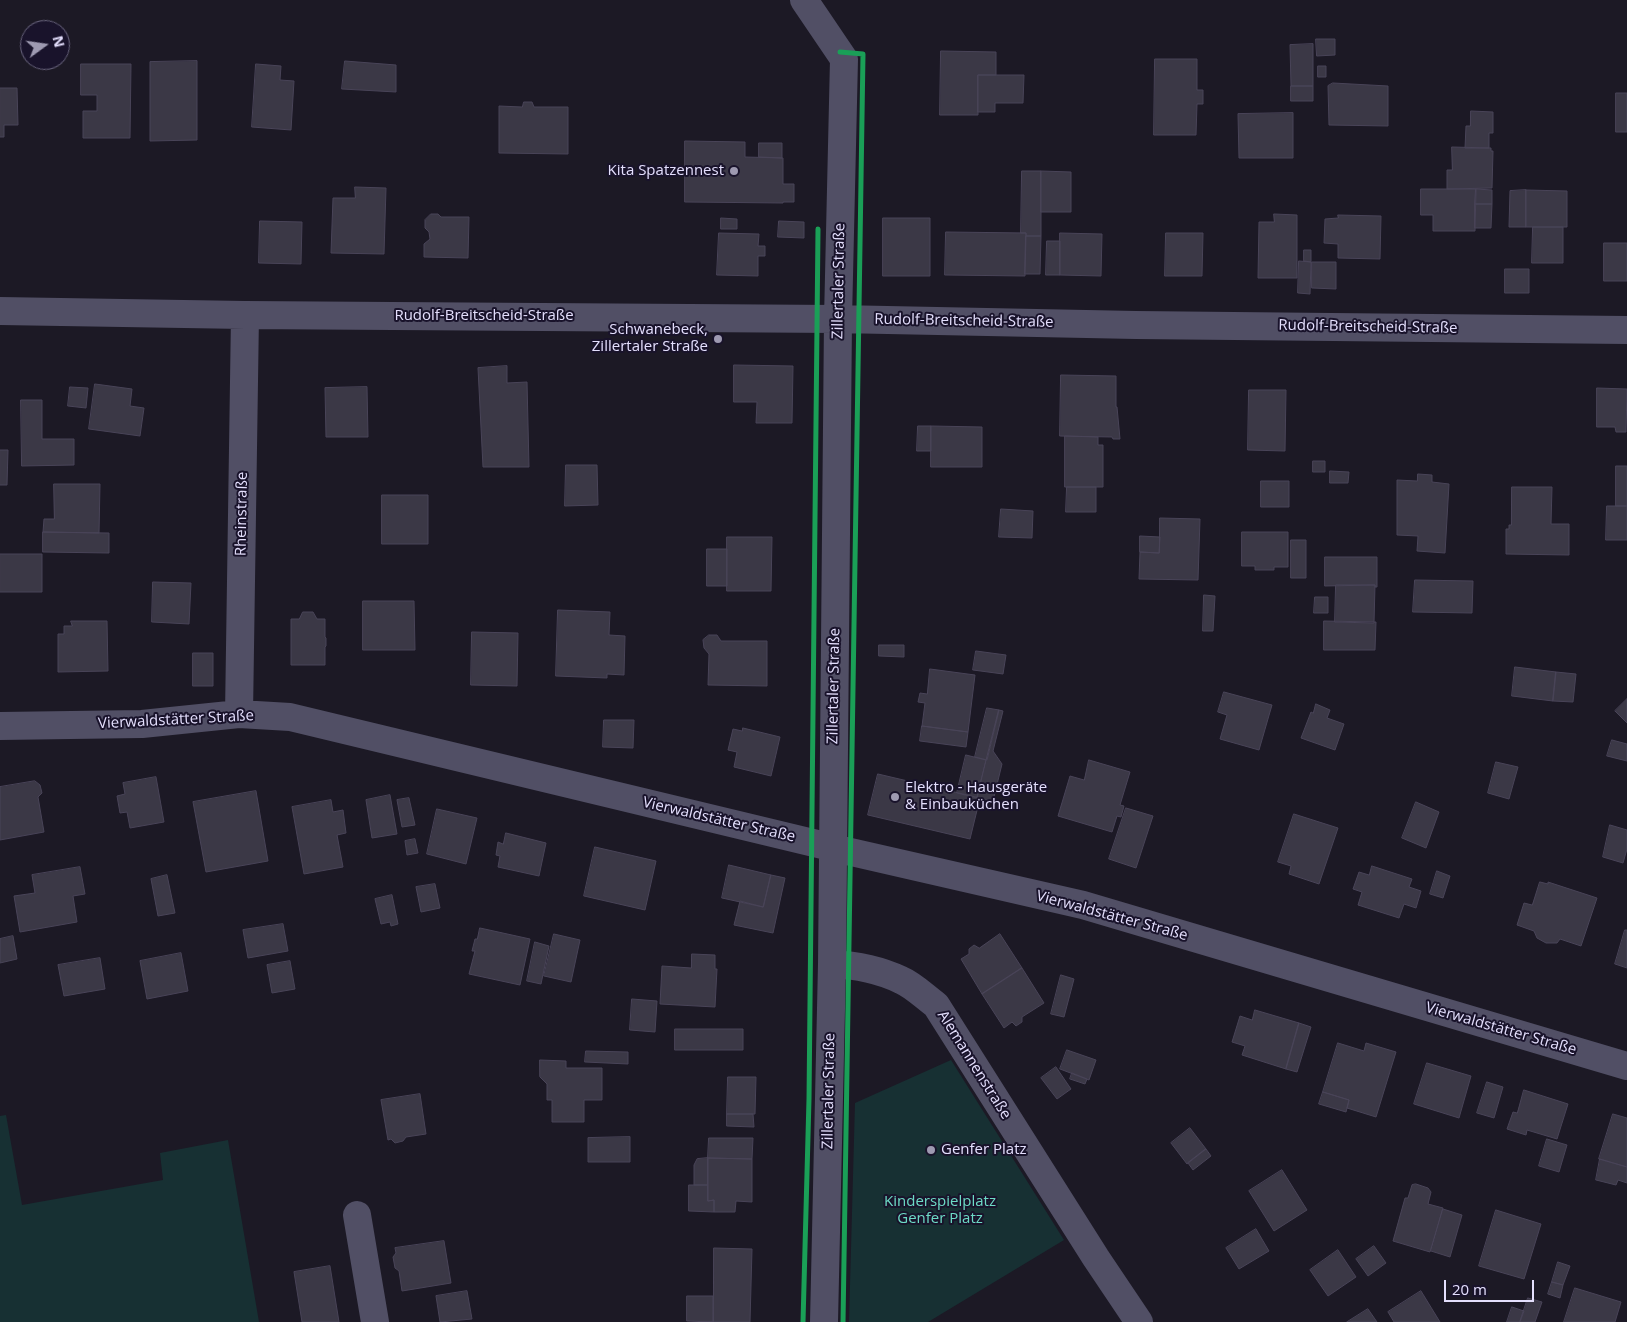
<!DOCTYPE html>
<html>
<head>
<meta charset="utf-8">
<style>
	body { margin:0 }
	#map { position:relative; width:1627px; height:1322px; overflow:hidden; background:#1c1925; font-family:"Open Sans",sans-serif }
	canvas { display:block }
	.north { position:absolute; left:20px; top:20px; width:50px; height:50px; box-sizing:border-box; background:#19132b; border:1px solid #6a657f; border-radius:50%; rotate:76deg; font-size:14px; font-weight:700; line-height:20px; text-align:center; color:#e4dffd }
	.north::after { content:''; display:block; margin:auto; width:18px; height:22px; background:#9e9ab1; clip-path:polygon(50% 0,100% 100%,50% 72%,0 100%) }
	.scale { position:absolute; left:1444px; top:1280px; width:90px; height:22px; box-sizing:border-box; border:2px solid #e4dffd; border-top:0; padding-left:6px; font-size:15px; line-height:18px; white-space:nowrap; color:#e4dffd; -webkit-text-stroke:4px #19132b; paint-order:stroke }
</style>
</head>
<body>
<div id="map">
<canvas width="1627" height="1322"></canvas>
<div class="north">N</div>
<div class="scale">20 m</div>
</div>
<script>
const c = document.querySelector('canvas').getContext('2d');
c.lineJoin = 'round';
function fillPath(path, color) {
  c.fillStyle = color;
  c.fill(path, 'evenodd');
}
function strokePath(path, color, width, dash) {
  c.strokeStyle = color;
  c.lineWidth = width;
  c.lineCap = dash ? 'butt' : 'round';
  c.setLineDash(dash || []);
  c.stroke(path);
}
function label(font, color, halo, rows, align = 'center') {
  c.font = font + ' "Open Sans",sans-serif';
  c.lineWidth = 4;
  c.setLineDash([]);
  c.textBaseline = 'middle';
  c.strokeStyle = halo;
  c.fillStyle = color;
  for (const [text, x, y, turn = 0] of rows) {
    c.save();
    c.translate(x, y);
    c.rotate((+turn || 0) * Math.PI / 180);
    c.textAlign = isNaN(turn) ? turn : align;
    if (halo) c.strokeText(text, 0, 0);
    c.fillText(text, 0, 0);
    c.restore();
  }
}
fillPath(new Path2D(`
	M951,1060L1064,1240L928,1322H849L855,1103Z
	M6,1115L22,1205L163,1180L160,1153L228,1140L259,1322H0V1116Z`), '#173033');
const building = new Path2D(`
	M1316,39H1335V55L1317,56Z
	M1313,44V86H1291L1290,45Z
	M941,51L996,52V75H978V115H940Z
	M1155,59H1197V90H1203V104H1197L1196,135H1154Z
	M197,61V140L150,141V62Z
	M345,61L396,65V92L342,89Z
	M81,64H131L130,138H83V111H97V95H81Z
	M256,64L281,66L280,80L294,81L291,130L252,127Z
	M1318,66H1326V77H1318Z
	M978,75H1024L1023,103H995V112H978Z
	M1333,83L1388,86V126L1329,125L1328,86Z
	M1291,86H1313V101H1291Z
	M0,88H17L18,125H4V137H0Z
	M1616,93H1627V132H1616Z
	M524,102H532L534,107H568V154L499,153V106L522,107Z
	M1471,111L1493,112V133H1489V148H1465L1466,126H1470Z
	M1293,113V158H1239L1238,114Z
	M685,141L745,142V157L783,158V184H794V202H783V203L685,202Z
	M759,143H782V158L759,157Z
	M1452,147L1491,148V151H1493L1492,188L1447,189V170H1452Z
	M1022,171H1041V236H1026V233H1021Z
	M1041,171L1071,172V212H1041Z
	M355,187L386,188L384,254L331,253L333,198H355Z
	M1421,189H1476L1475,231H1433V215H1421Z
	M1476,189L1492,190V204H1475Z
	M1526,190V227H1509L1510,191Z
	M1526,190L1567,191V227H1526Z
	M1475,204H1492L1491,228H1475Z
	M431,214H438L441,217H469L468,258L424,257V244L430,239L429,232L425,228V220Z
	M1274,214L1297,215V278H1258L1259,222H1274Z
	M1338,215L1381,216L1380,259L1338,258V244L1324,243L1325,219L1338,218Z
	M721,218L737,219V229H721Z
	M883,218H930V276H883Z
	M260,221L302,222L301,264L259,263Z
	M779,221L804,222V238L778,237Z
	M1533,227H1563V263H1532Z
	M946,232L1026,233L1025,276L945,275Z
	M719,233L759,234L758,246H765V256H758V276L717,275Z
	M1060,233L1102,234L1101,276L1060,275Z
	M1166,233H1203L1202,276H1165Z
	M1026,236H1041L1040,274H1025Z
	M1047,241H1060V275H1046Z
	M1604,243H1627V281H1604Z
	M1304,250H1311V262L1304,261Z
	M1299,261L1311,262L1310,294L1298,293Z
	M1312,262H1336V289L1312,288Z
	M1505,269H1529V293H1505Z
	M734,365L793,366L792,423H756L757,402H734Z
	M507,366V383L527,382L529,467H483L478,368Z
	M1061,375L1116,376V407H1117L1120,439H1113L1112,437L1060,436Z
	M95,384L132,389L130,406L144,408L140,436L89,429Z
	M70,387L88,388L86,408L68,406Z
	M367,387L368,437H326L325,388Z
	M1597,388L1627,389L1626,432H1616L1615,427H1597Z
	M1249,390H1286L1285,451L1248,450Z
	M21,400H42V439H74V465L22,466Z
	M918,426H931V451H917Z
	M931,426L982,427V467H931Z
	M1065,436L1098,437V445H1103V487H1065Z
	M0,450H8L7,485H0Z
	M1313,461H1325V472H1313Z
	M566,465H597L598,505L565,506Z
	M1616,466H1627V506H1616Z
	M1330,471L1349,472L1348,483H1330Z
	M1418,474L1432,475V482L1449,484L1445,553L1417,551L1418,536L1397,535V480L1417,481Z
	M1261,481H1289V507H1261Z
	M54,484H100L99,533L43,532L44,519H54Z
	M1067,487H1096V512H1066Z
	M1512,487H1552L1551,524H1569V555L1506,554V529H1509V525H1511Z
	M382,495H428V544H382Z
	M1607,506H1627V540H1606Z
	M1001,509L1033,511L1032,538L999,537Z
	M1160,518L1200,519L1198,580L1139,579L1140,552L1159,553Z
	M43,532L109,533V553L43,552Z
	M1242,532H1288V567H1274V570H1255V566H1242Z
	M1140,536L1160,537L1159,553L1140,552Z
	M727,537H772L771,591H727Z
	M1291,540H1306V578H1291Z
	M707,549H727V586H707Z
	M0,554H42V592H0Z
	M1325,557H1377V587H1375V585L1325,586Z
	M1415,580L1473,581L1472,613L1413,612Z
	M153,582L191,583L189,624L152,622Z
	M1336,585H1375L1374,623L1335,622Z
	M1204,595L1215,596L1213,631H1203Z
	M1315,597H1328V613H1314Z
	M363,601H414L415,650H363Z
	M558,610L610,612L609,635L625,636L624,675L607,674V678L556,676Z
	M303,612H313L317,619H325V637L326,638V646L325,647V665H291V619H299Z
	M71,621H107L108,671L58,672V634H64V626H72Z
	M1324,621L1376,622L1375,650H1324Z
	M472,632L518,633L517,686L471,685Z
	M709,635H717L721,641H767V686L708,685L709,654L704,648L703,640Z
	M879,645H904V657L879,656Z
	M976,651L1006,655L1003,674L973,670Z
	M193,653H213V686H193Z
	M1515,667L1556,672L1553,701L1512,696Z
	M930,669L975,675L968,732L922,726L925,703L918,702L920,693L927,694Z
	M1556,672L1576,674L1573,702L1553,701Z
	M1224,692L1272,705L1259,750L1220,739L1227,715L1218,712Z
	M1627,699V723L1615,711Z
	M1316,704L1330,710L1327,718L1344,724L1335,750L1301,738L1311,712L1313,713Z
	M987,708L999,710L987,760L975,757Z
	M999,710L1003,711L993,751L1002,764L993,801L977,798Z
	M604,720H634L633,748L603,747Z
	M922,726L968,732L966,747L920,741Z
	M743,728L780,737L771,776L734,767L737,752L728,750L733,729L742,731Z
	M1612,740L1627,744V761L1607,756Z
	M966,755L986,760L977,798L957,793Z
	M1089,760L1130,772L1120,805L1124,806L1121,817L1117,816L1112,832L1058,816L1070,776L1084,780Z
	M1496,762L1518,767L1509,799L1488,793Z
	M878,774L980,798L970,839L868,815Z
	M156,777L164,822L130,828L127,812L120,813L117,796L125,794L123,783Z
	M35,781L40,785L42,793L38,797L44,832L0,840V787Z
	M256,791L268,861L206,872L193,802Z
	M390,795L397,834L372,838L366,800Z
	M409,798L415,825L402,827L397,800Z
	M331,800L333,812L343,810L346,833L337,835L343,867L304,874L292,807Z
	M1416,802L1439,812L1426,848L1402,838Z
	M1126,808L1153,816L1136,868L1109,859Z
	M437,809L477,818L466,864L427,854Z
	M1294,814L1338,828L1319,884L1289,874L1291,866L1278,862Z
	M1610,825L1627,830V849L1623,863L1603,857Z
	M506,833L546,843L539,876L498,867L500,856L496,855L498,842L503,844Z
	M415,839L418,853L407,855L405,841Z
	M595,847L656,861L645,910L584,896Z
	M729,865L771,875L763,907L722,898Z
	M1372,866L1412,879L1409,887L1421,891L1416,908L1404,904L1399,918L1358,905L1362,892L1353,889L1359,872L1369,875Z
	M80,867L85,894L73,896L77,922L20,932L14,896L35,893L32,875Z
	M1437,871L1450,876L1443,898L1430,894Z
	M167,875L175,913L158,916L151,879Z
	M771,875L785,878L773,933L734,925L740,901L763,907Z
	M1540,882L1548,884V882L1597,898L1581,946L1560,939L1557,943H1546L1537,938L1534,931L1517,925L1524,903L1532,905Z
	M435,884L440,908L421,912L416,887Z
	M392,895L398,924L391,926L390,922L381,924L375,899Z
	M283,924L288,951L248,958L243,930Z
	M480,928L530,939L520,985L469,974L475,951H472L475,939H477Z
	M1625,930H1627V968L1615,964Z
	M554,934L580,940L571,982L544,976Z
	M1000,934L1022,968L982,994L961,959L969,954V949L974,945L979,948Z
	M13,936L17,959L0,963V939Z
	M535,942L549,946L541,984L527,981Z
	M181,953L188,991L147,999L140,961Z
	M692,954L715,955V969H717L715,1007L660,1004L662,966L691,968Z
	M100,958L105,989L64,996L58,965Z
	M290,961L295,989L272,993L267,965Z
	M1022,968L1044,1003L1022,1017V1022L1016,1026L1012,1022L1004,1028L982,994Z
	M1061,975L1074,979L1064,1017L1051,1014Z
	M632,999L657,1001L655,1032L630,1030Z
	M1255,1010L1299,1023L1286,1069L1242,1055L1245,1046L1232,1042L1240,1016L1252,1020Z
	M1299,1023L1311,1027L1297,1072L1286,1069Z
	M675,1029H743V1050H675Z
	M1338,1043L1364,1051L1366,1043L1396,1052L1376,1117L1347,1108L1349,1100L1323,1092Z
	M1067,1050L1096,1060L1089,1080L1060,1069Z
	M586,1051L628,1052V1064L585,1062Z
	M540,1060L566,1061V1068H602V1100H584V1122H552V1100H547V1084L540,1077Z
	M1427,1063L1471,1076L1459,1118L1414,1104Z
	M1056,1067L1071,1089L1057,1099L1041,1078Z
	M1072,1073L1087,1079L1085,1084L1070,1079Z
	M728,1077H756L755,1114H727Z
	M1487,1082L1503,1087L1494,1118L1477,1113Z
	M1524,1090L1568,1104L1557,1139L1527,1130L1526,1135L1507,1129L1513,1112L1517,1113Z
	M1323,1092L1349,1100L1346,1112L1319,1104Z
	M420,1094L426,1134L406,1137L403,1141L395,1143L391,1139L388,1140L381,1100Z
	M727,1114H753L754,1127L727,1126Z
	M1613,1114L1627,1118V1167L1599,1159Z
	M1190,1128L1206,1149L1187,1164L1171,1143Z
	M630,1137V1162H588V1138Z
	M709,1138H753L752,1159L708,1158Z
	M1547,1139L1567,1145L1559,1172L1539,1166Z
	M1206,1149L1211,1156L1193,1170L1188,1163Z
	M708,1158V1185H694V1165L697,1159Z
	M708,1158L752,1159V1202L736,1201L735,1212H714V1200L708,1201Z
	M1600,1159L1627,1167V1183L1618,1180L1616,1185L1596,1180Z
	M1282,1170L1307,1210L1274,1231L1249,1191Z
	M1416,1184L1428,1188L1431,1192L1428,1204L1443,1208L1430,1252L1393,1241L1405,1198H1408L1412,1185Z
	M689,1185H708V1201L714,1200V1212L689,1211Z
	M1443,1209L1462,1215L1450,1257L1431,1251Z
	M1496,1210L1541,1224L1524,1279L1479,1266Z
	M1256,1229L1269,1251L1239,1269L1226,1248Z
	M444,1241L451,1283L402,1291L399,1271L395,1268L393,1257L396,1253L395,1248Z
	M1374,1246L1386,1263L1368,1276L1356,1259Z
	M714,1248L752,1249L750,1322H698H713Z
	M1338,1250L1356,1277L1328,1296L1310,1270Z
	M1558,1262L1570,1266L1563,1285L1552,1282Z
	M330,1266L339,1322H302L294,1272Z
	M1552,1282L1563,1285L1560,1298L1548,1294Z
	M1575,1288L1621,1302L1615,1322H1564Z
	M467,1291L472,1319L440,1322L436,1296Z
	M1421,1291L1440,1322H1394L1388,1312Z
	M687,1296H713V1322L687,1321Z
	M1528,1298L1542,1302L1535,1322H1520Z
	M1512,1307L1524,1311L1520,1322H1507Z
	M1368,1309L1377,1322H1347Z`);
fillPath(building, '#3b3846');
strokePath(building, '#494458', 1);
strokePath(new Path2D(`
	M804,0L844,59L838,319L832,964L824,1322
	M0,311L245,315L838,319L1136,325L1627,330
	M239,714L245,315
	M0,726L142,724L239,714L290,717L851,852L1083,905L1627,1066
	M832,964C855,965 880,970 901,980C913,985 925,997 936,1005L1096,1258L1139,1322
	M357,1215L375,1322`), '#514f65', 28);
strokePath(new Path2D(`
	M840,52L863,54C853,476 851,899 843,1322
	M803,1322L809,1099L818,229`), '#1a9f57', 5);
for (const [x, y, r, color] of [
	[734,171,5,"#9e9ab1"],
	[718,339,5,"#9e9ab1"],
	[895,797,5,"#9e9ab1"],
	[931,1150,5,"#9e9ab1"]
]) {
  const dot = new Path2D();
  dot.arc(x, y, r, 0, 2 * Math.PI);
  c.fillStyle = color;
  c.fill(dot);
  strokePath(dot, '#19132b', 2);
}
label('15px', '#e4dffd', '#19132b', [
	["Kita Spatzennest",724,171],
	["Schwanebeck,",708,330],
	["Zillertaler Straße",708,347],
	["Elektro - Hausgeräte",905,788,"left"],
	["& Einbauküchen",905,805,"left"],
	["Genfer Platz",941,1150,"left"]
], 'right');
label('15px', '#e4dffd', '#19132b', [
	["Zillertaler Straße",839,281,-89],
	["Rudolf-Breitscheid-Straße",484,316],
	["Rudolf-Breitscheid-Straße",964,321,1],
	["Rudolf-Breitscheid-Straße",1368,327,1],
	["Rheinstraße",242,514,-89],
	["Zillertaler Straße",834,686,-89],
	["Vierwaldstätter Straße",176,720,-3],
	["Vierwaldstätter Straße",719,820,13],
	["Vierwaldstätter Straße",1112,916,15],
	["Vierwaldstätter Straße",1501,1029,16],
	["Alemannenstraße",974,1065,58],
	["Zillertaler Straße",829,1091,-89]
]);
label('15px', '#6ddbc6', '#19132b', [
	["Kinderspielplatz",940,1202],
	["Genfer Platz",940,1219]
]);
</script>
</body>
</html>
